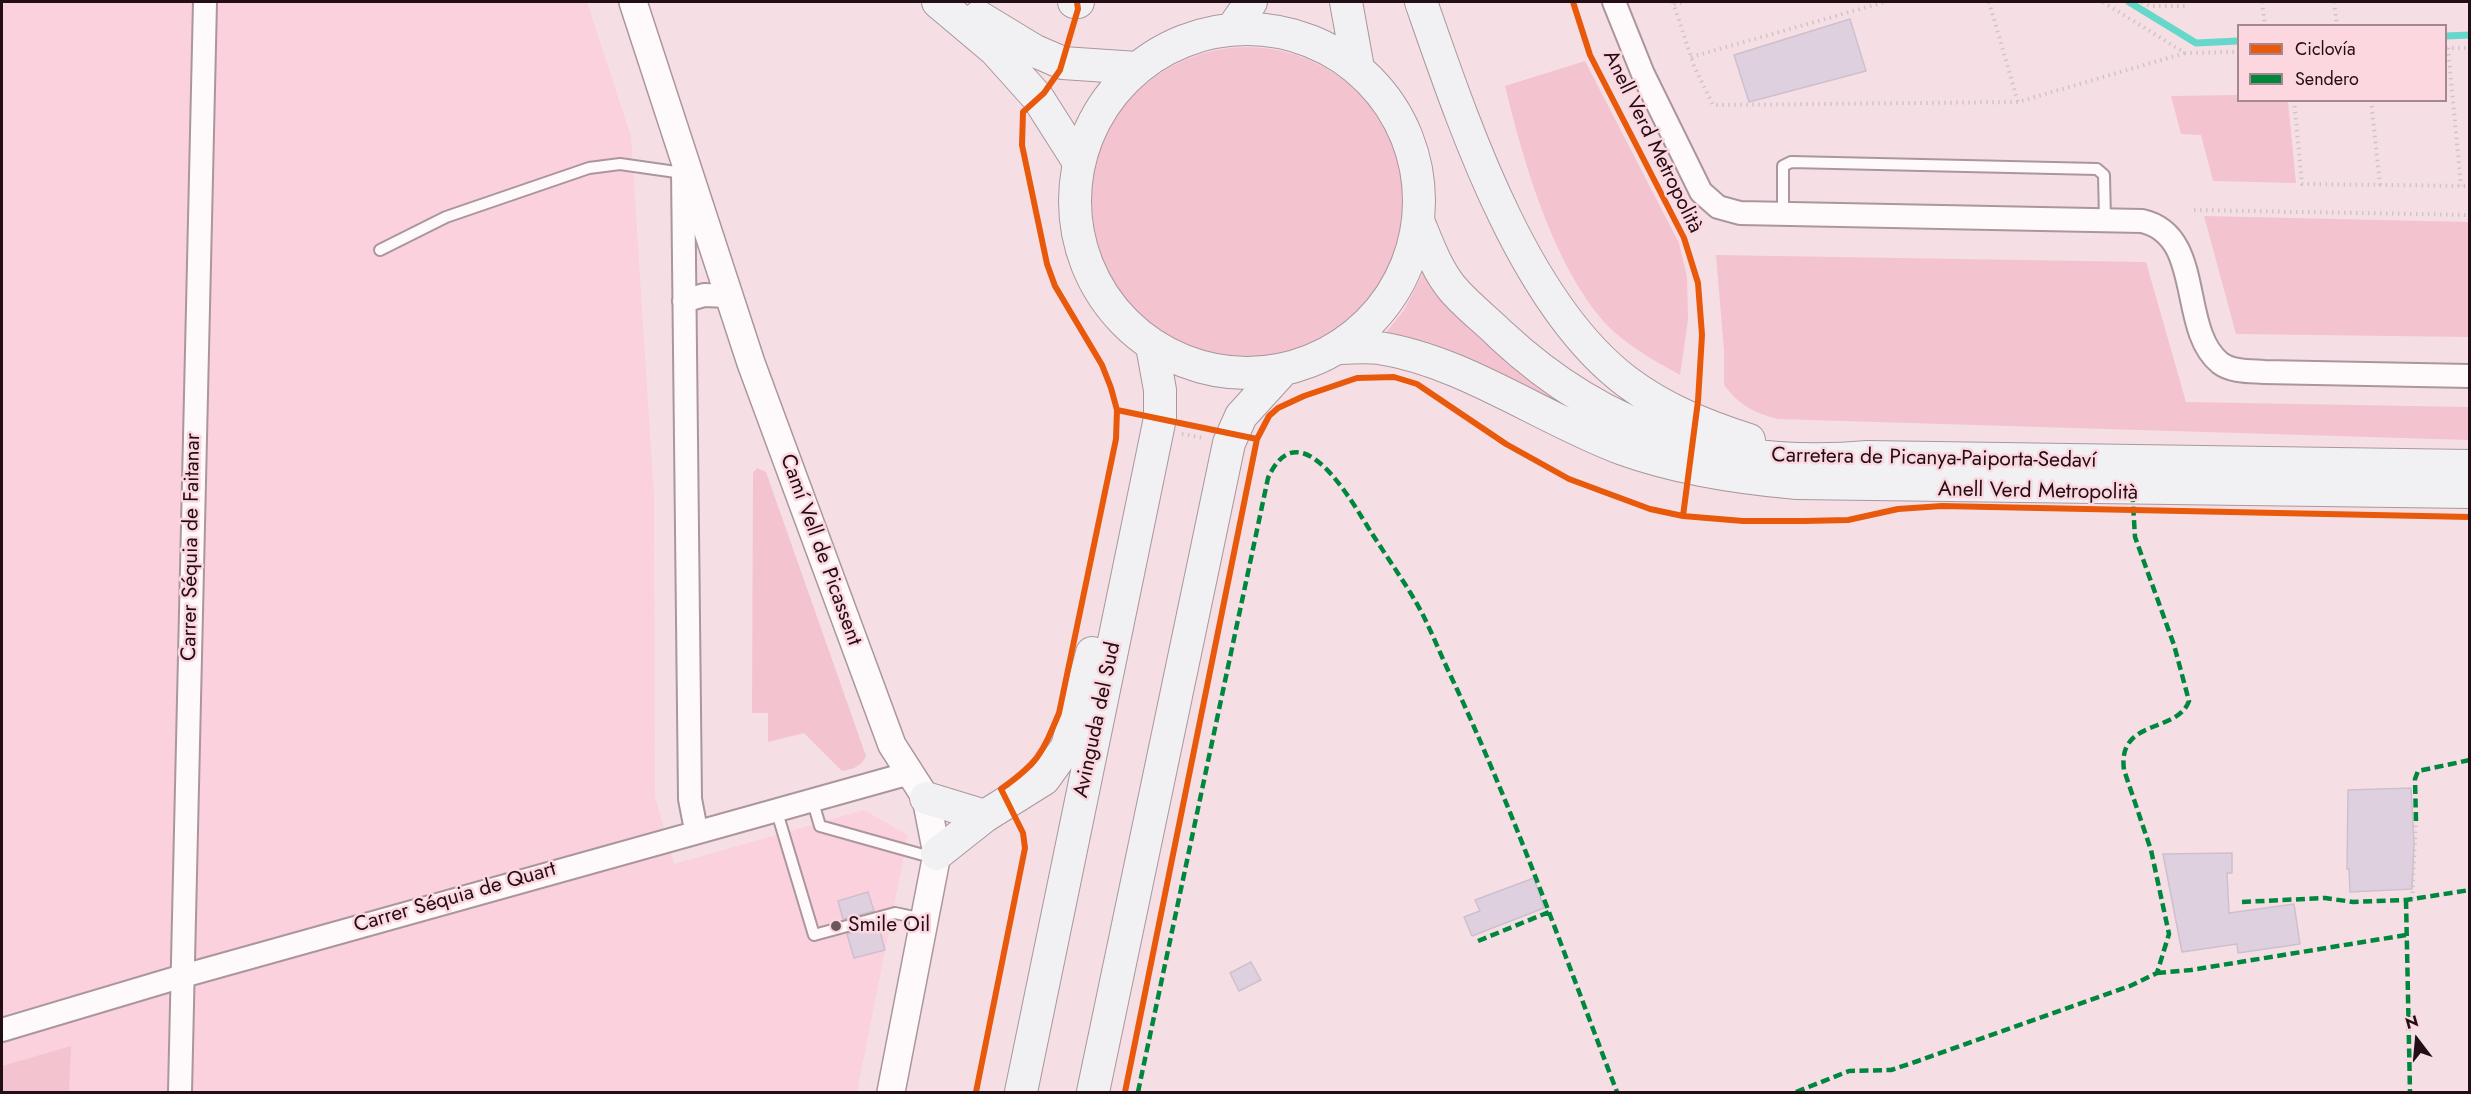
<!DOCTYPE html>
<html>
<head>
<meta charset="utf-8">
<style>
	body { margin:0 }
	#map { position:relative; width:2471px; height:1094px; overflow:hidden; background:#f5dfe5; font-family:Jost,sans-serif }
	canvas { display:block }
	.frame { position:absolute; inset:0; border:3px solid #220e14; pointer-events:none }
	.legend { position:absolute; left:2237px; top:24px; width:210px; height:78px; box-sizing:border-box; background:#fdd7e0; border:2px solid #a5878e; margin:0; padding:8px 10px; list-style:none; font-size:18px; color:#220e14 }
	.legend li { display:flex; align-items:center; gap:12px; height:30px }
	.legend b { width:30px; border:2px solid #a5878e }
	.north { position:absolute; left:2387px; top:1010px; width:60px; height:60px; -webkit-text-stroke:4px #fdd7e0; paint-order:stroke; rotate:344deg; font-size:16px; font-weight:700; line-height:24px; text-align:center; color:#220e14 }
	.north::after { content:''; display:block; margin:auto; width:21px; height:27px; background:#220e14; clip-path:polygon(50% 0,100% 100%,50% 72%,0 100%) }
</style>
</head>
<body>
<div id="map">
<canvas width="2471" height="1094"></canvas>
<div class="frame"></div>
<ul class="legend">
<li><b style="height:8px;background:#e8590c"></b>Ciclovía</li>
<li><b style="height:8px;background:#00873e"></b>Sendero</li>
</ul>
<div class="north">N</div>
</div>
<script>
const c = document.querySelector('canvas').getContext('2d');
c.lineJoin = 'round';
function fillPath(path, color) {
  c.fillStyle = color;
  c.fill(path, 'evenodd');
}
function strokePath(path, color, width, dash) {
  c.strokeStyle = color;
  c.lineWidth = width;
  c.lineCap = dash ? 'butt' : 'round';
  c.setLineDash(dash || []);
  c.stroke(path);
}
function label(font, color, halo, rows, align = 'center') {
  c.font = font + ' Jost,sans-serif';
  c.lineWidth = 5;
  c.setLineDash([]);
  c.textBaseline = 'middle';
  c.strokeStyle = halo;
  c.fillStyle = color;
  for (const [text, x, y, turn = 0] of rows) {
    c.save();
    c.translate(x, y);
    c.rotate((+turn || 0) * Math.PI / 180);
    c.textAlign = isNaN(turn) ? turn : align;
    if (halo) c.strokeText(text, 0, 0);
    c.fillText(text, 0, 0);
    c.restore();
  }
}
fillPath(new Path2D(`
	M2,2H587L631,137L654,496L655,797L674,864L864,810L908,835L857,1092H2Z`), '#fad1dc');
fillPath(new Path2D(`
	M1090 204a157 157 0 1 1 314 0a157 157 0 1 1-314 0Z
	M1585,61L1679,243L1687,277L1688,320L1680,375C1655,361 1624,344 1604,322C1553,264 1523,161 1505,86Z
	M2238,95V100L2288,101L2296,183L2213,181L2201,135L2181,134L2171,96Z
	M2204,216L2469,222V337L2236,334Z
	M1716,255L2146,262L2186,402L2469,407V440L1778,419C1754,413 1739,405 1724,385V351Z
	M1424,271L1657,446L1384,335L1404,310Z
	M757,468L766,472L866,756C861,767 853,769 842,771L804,733L768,742V713H752L753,473Z
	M71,1046L69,1092H2V1066Z`), '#f4c3d0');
strokePath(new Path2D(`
	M2129,2L2196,43L2238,41
	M2446,36L2470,35`), '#65d8cb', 7);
const building = new Path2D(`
	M1850,19L1866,71L1749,102L1734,55Z
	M2411,788L2414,843L2412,889L2350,892L2349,869H2347L2348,790Z
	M2232,853V873H2227L2229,913L2294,904L2300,944L2238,953L2237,944L2182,952L2163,854Z
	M1534,878L1544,908L1472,936L1464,917L1480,911L1475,900Z
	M868,892L874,911L843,919L838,901Z
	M878,925L885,950L854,958L847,934Z
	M1251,962L1261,980L1239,991L1230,973Z`);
fillPath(building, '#dfd0e0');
strokePath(building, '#cdc0cc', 1.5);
const service = new Path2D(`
	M1783,214V166L1791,162L2097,169L2104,175L2105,220
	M380,250L446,217L589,168L620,164L683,173
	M812,799L820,826L934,858
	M776,809L814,935L895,913L923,919`);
const minor = new Path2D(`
	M1614,2L1643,74L1701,192L1718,207L1740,213L2142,221C2205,235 2178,329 2220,363C2232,372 2250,371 2264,372L2470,376
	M683,170L690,799L696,830
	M684,301L704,295L729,296
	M2,1030L183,976L910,773
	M180,1092L205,2`);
const tertiary = new Path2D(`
	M633,2L751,363L892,745L926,798L937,854L891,1092`);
const secondary = new Path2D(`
	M938,2L995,50L1038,98L1078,161
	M1074,2H1078
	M1346,2L1358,68
	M1421,2C1463,122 1522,302 1626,381C1663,409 1705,426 1749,440
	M979,17L1035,51L1063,63L1137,68
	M1075 201a172 172 0 1 1 344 0a172 172 0 1 1-344 0Z
	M1232,29L1251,2
	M1419,223C1428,245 1437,270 1452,288C1466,305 1485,319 1501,335C1607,434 1725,469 1868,457L2470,466
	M1338,348C1351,348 1366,346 1379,348C1464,361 1542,419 1623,449C1679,469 1738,478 1797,483L2470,492
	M926,798L985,816L1044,779L1067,747L1092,653
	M937,854L985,816
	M1021,1092L1160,418V390L1152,346
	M1093,1092L1229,443L1241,416L1282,371`);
strokePath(service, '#aa969c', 14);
strokePath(minor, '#aa969c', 26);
strokePath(tertiary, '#aa969c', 30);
strokePath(secondary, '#aa969c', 34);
strokePath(new Path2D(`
	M1673,2L1694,66L1713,105L2018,102L2185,53
	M1989,2L2018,102
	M2103,2L2185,53L2238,52
	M2142,2L2150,6H2185L2184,2
	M2262,2L2265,26
	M2334,2L2337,26
	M1674,4L1684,2
	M2446,48H2470
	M2448,48L2461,186
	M1691,57L1885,2
	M2294,100L2302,184L2470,186
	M2371,100L2380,185
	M2194,210L2470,215
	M1182,434L1204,438
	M2412,899L2416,821`), '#cec5c7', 4, [1.5, 4.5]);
strokePath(service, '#fefafb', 10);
strokePath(minor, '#fefafb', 22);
strokePath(tertiary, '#fefafb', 27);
strokePath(secondary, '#f1f1f4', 32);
strokePath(new Path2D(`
	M2416,821L2415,779L2418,771L2470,760
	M2406,900L2410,1092
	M2242,902L2325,898L2353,902L2406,900L2470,890
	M1478,941L1549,912
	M2157,973L2191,970L2406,935
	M1138,1092L1268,478C1300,407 1352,502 1371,532C1388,559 1407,585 1422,613C1434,637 1444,663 1456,687C1517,819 1565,957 1617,1092
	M1796,1092L1849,1071L1891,1070L1918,1061L2130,986L2157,973L2169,934L2151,850L2124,770C2117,718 2177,734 2189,701L2174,645L2135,537L2132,487`), '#00873e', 4.5, [9, 4.5]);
strokePath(new Path2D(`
	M1573,2L1590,55L1684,238L1698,283L1702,335L1698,401L1683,516
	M1117,410L1257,439
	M976,1092L1025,848L1023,833L1001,789C1038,763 1042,754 1059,713L1116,439L1117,410L1111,388L1102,365L1055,286L1047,264L1022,145L1023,112L1044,93L1060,70L1078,9L1077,2
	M1125,1092L1257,439L1269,416L1278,408L1304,396L1357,378L1394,377L1417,384L1506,444L1569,479L1650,509L1683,516L1743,521H1804L1848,520L1898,509L1942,506L2470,517`), '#e8590c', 6);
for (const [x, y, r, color] of [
	[836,926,6,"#6c575d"]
]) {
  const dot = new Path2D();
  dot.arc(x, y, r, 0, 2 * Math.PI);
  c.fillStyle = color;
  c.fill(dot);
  strokePath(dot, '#fdd7e0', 2);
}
label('21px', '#220e14', '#fdd7e0', [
	["Anell Verd Metropolità",1652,142,64],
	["Carretera de Picanya-Paiporta-Sedaví",1934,459,1],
	["Anell Verd Metropolità",2038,492,1],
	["Carrer Séquia de Faitanar",192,547,-89],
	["Camí Vell de Picassent",820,550,70],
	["Avinguda del Sud",1098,720,-78],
	["Carrer Séquia de Quart",455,898,-16]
]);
label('21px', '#220e14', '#fdd7e0', [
	["Smile Oil",848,926]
], 'left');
</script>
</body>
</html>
